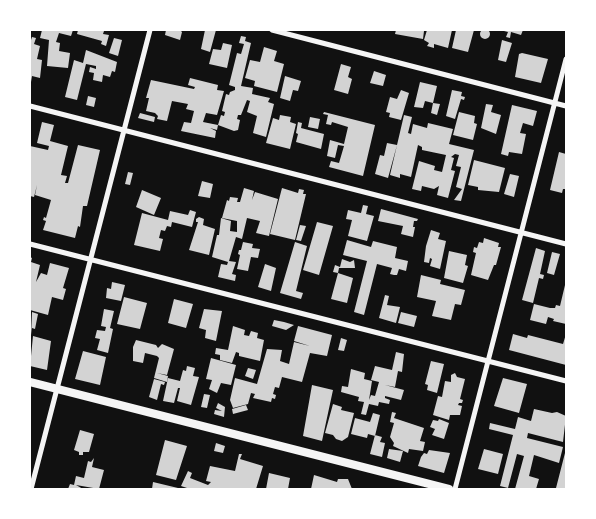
<!DOCTYPE html>
<html>
<head>
<meta charset="utf-8">
<style>
	body { margin:0 }
	#map { position:relative; width:596px; height:519px; overflow:hidden; background:#111; font-family:Mulish,sans-serif }
	canvas { display:block }
	.frame { position:absolute; inset:0; border:31px solid #fff; pointer-events:none }
</style>
</head>
<body>
<div id="map">
<canvas width="596" height="519"></canvas>
<div class="frame"></div>
</div>
<script>
const c = document.querySelector('canvas').getContext('2d');
c.lineJoin = 'round';
function fillPath(path, color) {
  c.fillStyle = color;
  c.fill(path, 'evenodd');
}
function strokePath(path, color, width, dash) {
  c.strokeStyle = color;
  c.lineWidth = width;
  c.lineCap = dash ? 'butt' : 'round';
  c.setLineDash(dash || []);
  c.stroke(path);
}
fillPath(new Path2D(`
	M480 34a5 5 0 1 1 10 0a5 5 0 1 1-10 0Z
	M42,30H73L71,36L59,33L56,42L60,43L59,51L70,53L68,68L47,66L49,40L40,38Z
	M78,30L104,31L103,34L109,35L106,46L101,44L102,41L77,34Z
	M166,30H180L182,32L180,40L165,35Z
	M205,30H216L210,52L201,49Z
	M396,30H422L424,31L423,39L395,34Z
	M427,30H452L448,48L434,44V48L427,46L429,43L424,40Z
	M456,30H474L468,52L452,48Z
	M523,30L521,35L511,32L510,38L506,37L508,32L504,31Z
	M241,36L246,37L245,41L251,43L241,86L253,88L252,94L270,98L268,102L274,104L266,137L253,133L257,116L247,112L250,101L247,100L241,115H238L237,119L240,120L238,130L234,131L218,125L221,115L224,116L225,112L222,111L226,94L229,95L230,92L235,90V87L229,85L237,53L241,54L244,44L239,43Z
	M32,37L36,38L34,44L40,46L37,59L42,60L40,78L32,76L31,82L30,43Z
	M114,38L122,40L118,56L109,53Z
	M502,40L512,43L506,62L498,60Z
	M223,43L232,45L227,68L209,64L213,49L221,50Z
	M264,47L277,51L274,61L284,64L277,92L254,86L255,81L245,78L250,60L260,62Z
	M86,50L117,62L115,72L112,71L110,77L103,75L102,82L93,80L94,73L89,72L90,67L96,69V66L86,64L77,100L65,97L74,60L83,63Z
	M522,53L548,59L541,83L515,77L519,54Z
	M341,64L351,67L348,77L352,79L348,94L334,90Z
	M374,71L386,75L383,86L370,83Z
	M285,76L301,81L298,91L293,90L290,101L280,98Z
	M190,78L218,85L217,90L224,91L217,115L206,113L203,122L218,125L217,130L210,128L216,131L215,138L181,131L184,122L191,123L194,111L186,109L188,104L172,101L167,121L157,119L158,116L155,113L146,111L149,98H146L151,80L194,89L195,87L188,85Z
	M420,82L437,86L433,103L425,101L423,108L414,107Z
	M401,90L409,93L401,120L389,117L390,113L386,112L390,97L397,99Z
	M452,90L462,92L461,96L465,97L464,100L461,99L455,119L446,116Z
	M88,96L96,98L94,107L86,105Z
	M433,103L440,104L437,115L431,113Z
	M486,104L493,105L491,112L501,115L496,134L481,128Z
	M512,105L537,111L533,126L523,123L520,133L526,134L522,154L509,152L508,156L501,154Z
	M324,112L375,125L363,176L329,167L331,161L339,163L344,146L338,145L335,158L327,156L330,140L344,144L348,127L332,122L331,125L326,124L328,115L323,114Z
	M459,112L475,116L474,123L477,124L473,140L453,135Z
	M140,113L155,117L154,122L138,118Z
	M280,115L291,117L290,122L296,124L290,149L266,143L273,118L279,120Z
	M404,115L412,117L408,133L411,134L413,124L427,128L428,123L453,129L449,144L474,150L461,201L454,200L462,189L456,187L461,167L456,166L459,155L455,154L451,157L454,158L451,170L455,171L448,198L437,195L439,186L434,189L422,186L421,191L412,189L419,161L435,166L434,170L442,172L446,155L422,150V147L418,145L411,177L400,174V178L390,175Z
	M310,117L320,119L318,129L308,127Z
	M42,122L54,125L50,141L68,146L61,175L67,176L65,183H68L78,145L100,150L87,206H83L80,227L78,226L75,238L43,230L46,221L43,220L44,217L46,218L51,200L35,195L37,185L34,197L30,196V146L48,150L49,146L37,143Z
	M298,122L302,123L301,128L324,134L321,149L296,142L298,134L296,133Z
	M387,143L397,145L388,178L375,174L380,155L384,156Z
	M559,152L566,154V189H563L562,193L550,190Z
	M474,160L505,168L499,192L478,190V187L468,185Z
	M128,172L133,173L130,185L125,184Z
	M510,174L519,176L514,197L504,194Z
	M202,181L213,184L210,198L198,196Z
	M244,188L254,191L252,200L255,192L278,199L269,236L256,233L260,221L247,218L242,239L236,237L229,261L236,262L232,274L236,275L235,281L218,277L221,264L227,265L228,262L212,257L217,235H219L221,218L231,221L230,231L237,232V221L222,218L227,200L229,201L230,197L238,198L237,202H240Z
	M282,188L298,193L299,189L304,190L303,194H306L295,240L270,234Z
	M142,190L161,198L154,215L136,207Z
	M363,205L368,206L366,214L374,216L367,241L348,236L352,220L346,219L348,210L361,213Z
	M381,209L418,219L417,221H414L413,227H415L413,237L401,234L403,226L378,221Z
	M190,210L196,212L192,227L172,222L171,227L167,226L165,231L161,230L159,238L163,239L160,251L134,245L142,213L168,220L170,211L188,215Z
	M199,217L204,219L203,225L215,229L209,255L189,250L198,222H196V219Z
	M317,222L333,226L319,275L303,270Z
	M300,225L306,226L301,241L296,240Z
	M431,230L440,233L438,239L446,241L440,269L430,266L432,259L430,258L429,263L424,262L426,246Z
	M484,238L499,243L498,247H501L496,265H494L488,280L471,275L476,253L473,252L474,247L477,248L479,242L483,243Z
	M347,240L371,247L373,241L397,247L395,258L408,261L406,271L399,269L397,275H394L390,274L392,268L377,264L364,315L354,312L367,261L343,255Z
	M243,242L253,244L252,248L260,249L258,258L251,257L248,271L237,269L240,255L238,254L239,250H241Z
	M295,242L307,246L296,291L303,293L301,299L280,293Z
	M536,248L545,251L540,274L544,275L543,279L539,278L533,303L522,300Z
	M449,251L467,255L465,265L468,266L463,283L444,278Z
	M552,252L560,254L554,275L547,273Z
	M30,257L32,258L31,262L40,265L36,282L41,273L47,275L50,263L69,268L63,288L66,289L63,300L52,297L48,315L30,310Z
	M342,259L350,262L354,260L355,268H339L338,273L333,272L335,265L340,267Z
	M265,264L276,268L271,291L258,287Z
	M338,273L353,278L347,303L331,299Z
	M421,275L441,280L440,284L465,290L461,305L455,304L451,320L432,316L436,301L417,297Z
	M112,282L125,285L121,301L106,298L107,288L111,289Z
	M565,285L566,324L553,321L554,319L548,317L546,324L530,320L534,304L550,308H555L556,305L560,306Z
	M385,295L389,296L387,305L400,307L396,323L379,318Z
	M124,297L147,303L140,329L117,324Z
	M174,299L193,304L186,328L168,323Z
	M104,309L114,311L110,328L113,329L108,353L97,350L100,339L95,338L97,330L105,331L106,327L101,326Z
	M204,309L222,311L216,341L205,338L206,330L199,328Z
	M32,312L38,314L35,329L32,328L31,335Z
	M401,312L417,316L414,327L398,323Z
	M274,320L284,322L294,325L286,330L272,326Z
	M233,326L245,330L244,335L249,336L251,331L258,333L257,338L264,340L260,361L239,356V353L236,352L232,363L220,360V355L215,354L216,348L228,350Z
	M298,326L332,335L327,356L310,353L302,382L282,377L279,388L275,387L273,394L276,395L275,399L272,398L271,402L253,398L255,394L251,393L248,404L233,408L230,400L235,378L257,384L267,349L282,350L280,361L289,364L294,342L310,346L294,341Z
	M513,334L527,338L528,335L563,344L566,334V365L509,350Z
	M33,336L51,341L47,370L30,366Z
	M341,338L347,340L344,351L338,350Z
	M136,340L156,345L158,348L162,344L174,349L167,375L157,373L168,376L167,382L154,378L159,358L157,356L145,353L143,363L133,361V347Z
	M83,351L106,357L100,385L75,379Z
	M396,352L404,354L402,372L398,371L395,387L385,385L404,390L401,400L385,396V398L390,400L389,404L379,402L378,406L369,404L366,415L361,414L364,402L358,401L359,397L341,392L342,386L348,387L351,369L365,373L364,379L372,381L369,400L371,395L375,396L379,382L371,380L375,366L392,370Z
	M211,358L236,365L231,385L221,383L217,393L209,389L212,380L206,379Z
	M431,361L444,364L437,393L427,390L428,385L425,384Z
	M187,366L195,368L193,376L199,377L191,405L177,401L180,388H178L174,403L163,401L168,378L180,381L183,370L186,371Z
	M248,368L256,370L253,379L245,376Z
	M455,373L457,377L465,379L460,399L463,400L462,403H459L458,405L462,406L460,415H450L449,420L433,415L438,396L442,397L445,381L451,382V375Z
	M503,378L527,384L519,413L494,406Z
	M154,379L165,382L164,385L161,384L157,400L149,397Z
	M312,385L333,390L322,441L303,436Z
	M204,394L210,395L207,408L201,407Z
	M218,403L225,407L224,417L214,414L215,410L222,411L216,408Z
	M333,404L342,407L341,410L354,413L348,437L342,441L336,439L333,435L325,433Z
	M246,405L248,410L233,414L232,409Z
	M534,409L552,413L557,412L566,416L563,442L528,433L527,438L563,447L559,463L534,455L529,476L539,479L536,489H515L524,456L517,454L508,488L500,486L513,435L489,429L490,423L515,429L518,417L531,421Z
	M392,412L396,413L394,418L424,428L420,441L425,442L423,451L409,449L408,453L393,446L394,443L390,437L394,423L390,422Z
	M373,413L380,415L375,436L368,434L367,438L351,434L355,418L370,422Z
	M439,419L449,423L444,439L432,435L435,429L430,427L433,420L438,421Z
	M80,430L94,434L89,452H83V455H79V452L74,450Z
	M375,435L382,437L380,442L385,443L382,457L370,454Z
	M165,440L187,446L176,480L156,475Z
	M216,443L225,446L223,453L214,451Z
	M389,449L403,451L400,462L387,458Z
	M484,449L503,454L498,474L478,469Z
	M429,450L450,453L444,473L418,466L421,457L424,453L427,454Z
	M565,453L566,489H560L556,488Z
	M239,454H242L240,459L263,466L256,489H190L181,486L188,471L192,473L190,478L208,485L211,482L206,481L210,466L235,471Z
	M94,458L92,467L104,470L99,489L76,485L83,489H68L70,484L74,485L76,476L84,478L88,461L91,462Z
	M269,473L290,478L288,489H266Z
	M314,475L337,482L338,479H348L352,489H311Z
	M153,482L178,488V489H152Z`), '#d3d3d3');
strokePath(new Path2D(`
	M272,30L566,106
	M30,106L566,244
	M30,244L566,381
	M31,489L150,30
	M455,489L566,59`), '#f5f5f5', 5);
strokePath(new Path2D(`
	M30,382L449,489`), '#f5f5f5', 8);
</script>
</body>
</html>
